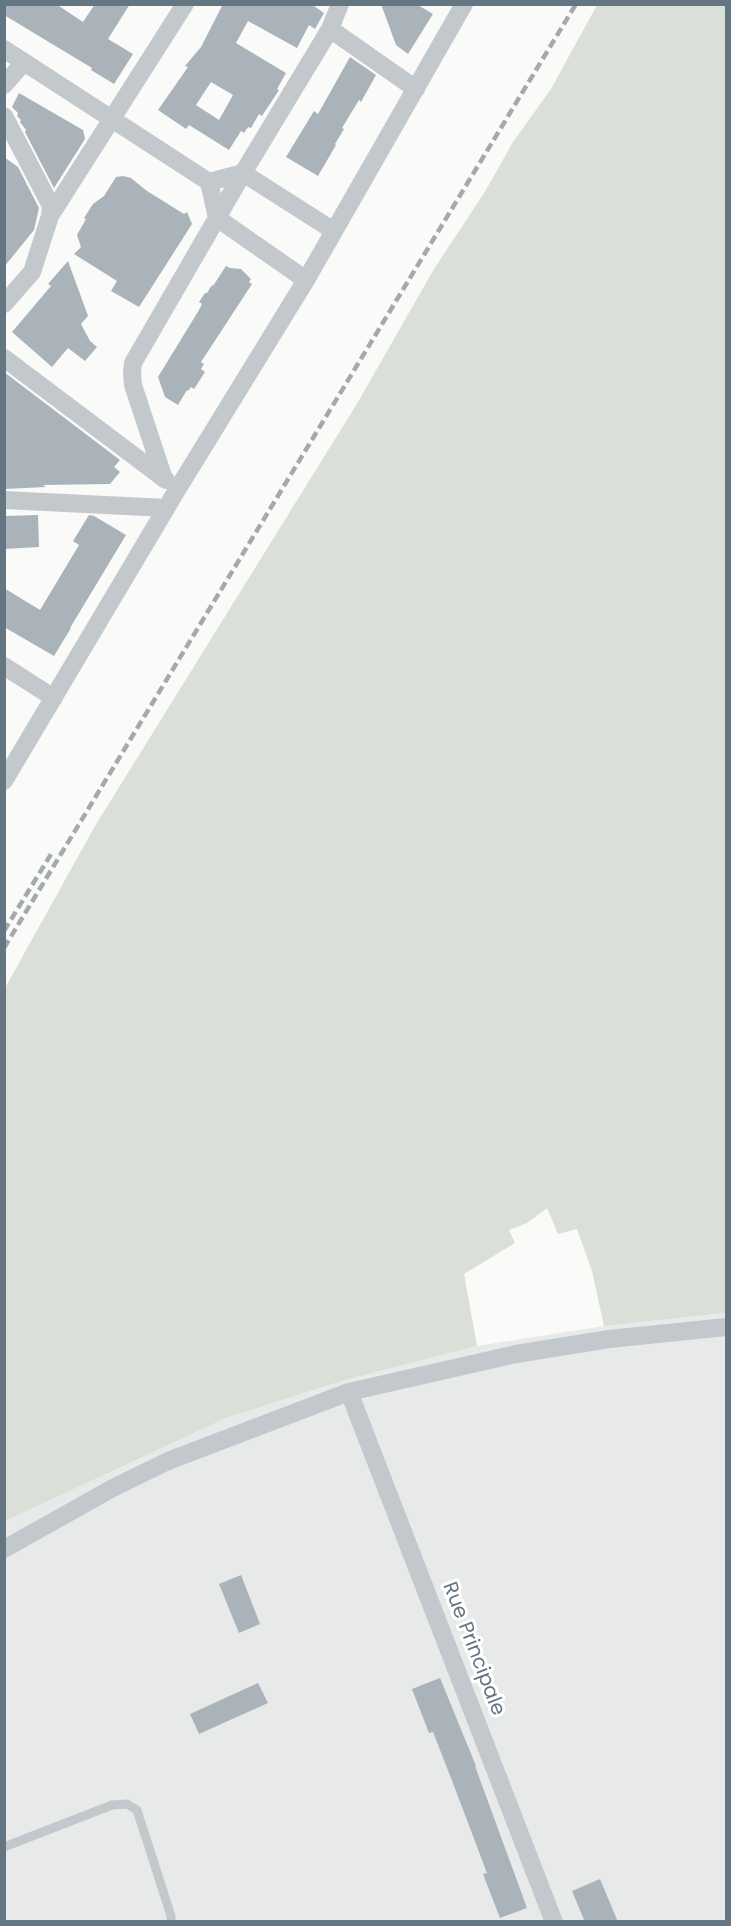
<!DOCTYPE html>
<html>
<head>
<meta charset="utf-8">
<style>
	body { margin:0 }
	#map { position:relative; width:731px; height:1926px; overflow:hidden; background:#fafaf8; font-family:Poppins,sans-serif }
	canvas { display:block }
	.frame { position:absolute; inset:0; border:6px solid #657683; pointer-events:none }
</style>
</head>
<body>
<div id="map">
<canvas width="731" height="1926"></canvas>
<div class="frame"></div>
</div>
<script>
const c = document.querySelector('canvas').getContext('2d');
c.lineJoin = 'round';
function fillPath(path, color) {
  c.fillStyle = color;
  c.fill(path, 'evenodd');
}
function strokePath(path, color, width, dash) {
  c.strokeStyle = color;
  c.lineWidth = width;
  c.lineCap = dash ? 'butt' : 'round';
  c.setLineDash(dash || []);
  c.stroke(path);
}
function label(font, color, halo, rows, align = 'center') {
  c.font = font + ' Poppins,sans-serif';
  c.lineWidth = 6;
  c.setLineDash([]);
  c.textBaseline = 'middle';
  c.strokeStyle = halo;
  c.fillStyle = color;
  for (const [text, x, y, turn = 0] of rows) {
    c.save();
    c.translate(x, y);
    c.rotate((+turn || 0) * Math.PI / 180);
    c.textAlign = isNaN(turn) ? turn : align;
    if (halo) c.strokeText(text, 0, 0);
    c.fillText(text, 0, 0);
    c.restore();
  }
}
fillPath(new Path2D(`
	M726,1313V1921H5L4,1521L226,1418L345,1380L477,1346L604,1326Z`), '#e8e9e9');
fillPath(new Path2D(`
	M597,5H726V1313L604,1326L592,1271L577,1229L558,1234L547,1208L527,1223L509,1230L515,1243L464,1274L477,1346L345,1380L226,1418L5,1521V988L95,826L358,402L434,269L486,190L513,142L551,89Z`), '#dadfd7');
fillPath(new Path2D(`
	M4,4H56L83,22L95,4H130L108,39L133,54L114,84L91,70L92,68L4,15Z
	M223,4H311L324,13L315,29L309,25L297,48L248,21L236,43L286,73L277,89L279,90L262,116L259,114L251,128L248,127L244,133L241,131L229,150L189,125L186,129L158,110L188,67L185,66L201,47ZM211,82L233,95L219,120L196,105Z
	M381,4H416L433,14L408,54L396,45Z
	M350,57L376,75L361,102L359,100L342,128L344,129L335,144L336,145L318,176L286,157L314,111L318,114Z
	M19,93L83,130L85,139L54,188L25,132L26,130L20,122L21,120L17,116L18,113L12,107Z
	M4,157L18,167L39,208L34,230L4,267Z
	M123,176L131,178L147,191L184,214L187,212L192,224L139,307L111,291L117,281L74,254L81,247L77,235L86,219L84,218L93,204L104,196L116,177Z
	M68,261L88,316L81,324L90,341L97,347L85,361L68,348L52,367L12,332L51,286L48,284Z
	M226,266L230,268L241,269L251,279L249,282L252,284L201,362L204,364L201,369L205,372L194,389L191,387L188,391L187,390L178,405L165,397L158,377L199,310L202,304L199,302L205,293H207L212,285L213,286Z
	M4,372L120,460L114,467L120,472L110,484L43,485L46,487L4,489Z
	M38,515L39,547L4,549V516Z
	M89,515L94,516L126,535L70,628H71L54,656L4,627V588L40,610L79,545L73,541Z
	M241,1575L260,1624L239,1633L219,1584Z
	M440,1678L476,1766H475L527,1908L500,1918L483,1874L487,1873L451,1778L433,1732L429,1733L412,1689Z
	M258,1683L268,1703L199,1734L190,1714Z
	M600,1879L618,1922H585L572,1891Z`), '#aab3b9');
strokePath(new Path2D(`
	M4,1847L112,1805L127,1804L137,1810L171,1916V1922`), '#c3c8cc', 9);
strokePath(new Path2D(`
	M330,29L416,89
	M4,49L209,182L217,218L306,280
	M4,85L24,62
	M4,116L51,206L50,216
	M209,182L243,173L334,231
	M4,304L32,272L50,216L185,4
	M4,358L166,480
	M164,479L133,385L132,373L133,363L243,173L330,29L340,4
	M4,500L166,508
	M4,666L54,698
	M4,781L177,490L306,280L464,4
	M349,1392L554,1922
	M4,1549L111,1489L168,1461L349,1392L516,1354L609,1339L726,1327`), '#c3c8cc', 18);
strokePath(new Path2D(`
	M4,931L53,851
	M4,948L576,4`), '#a2aab0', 4.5, [9, 4.5]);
label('20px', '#657683', '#fff', [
	["Rue Principale",473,1649,69]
]);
</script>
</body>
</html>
